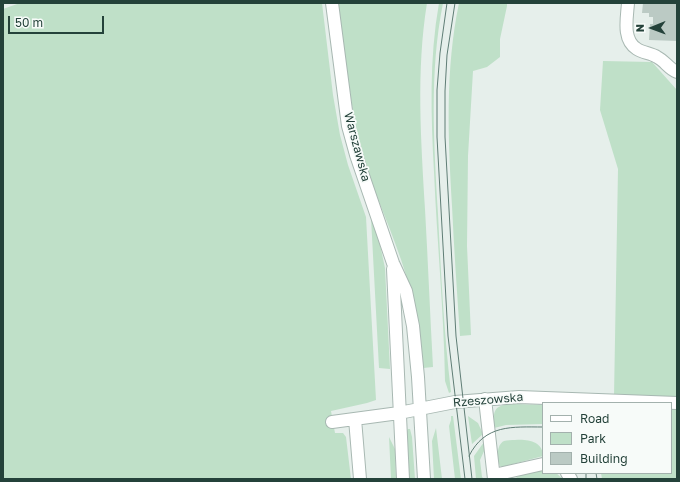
<!DOCTYPE html>
<html>
<head>
<meta charset="utf-8">
<style>
	body { margin:0 }
	#map { position:relative; width:680px; height:482px; overflow:hidden; background:#e6efeb; font-family:"Golos Text",sans-serif }
	canvas { display:block }
	.frame { position:absolute; inset:0; border:4px solid #24423a; pointer-events:none }
	.legend { position:absolute; left:542px; top:402px; width:130px; height:72px; box-sizing:border-box; background:#f7fbf9; border:1px solid #a3b1ad; margin:0; padding:5px 7px; list-style:none; font-size:12px; color:#24423a }
	.legend li { display:flex; align-items:center; gap:8px; height:20px }
	.legend b { width:20px; border:1px solid #a3b1ad }
	.north { position:absolute; left:632px; top:8px; width:40px; height:40px; -webkit-text-stroke:3px #f7fbf9; paint-order:stroke; rotate:269deg; font-size:11px; font-weight:700; line-height:16px; text-align:center; color:#24423a }
	.north::after { content:''; display:block; margin:auto; width:14px; height:18px; background:#24423a; clip-path:polygon(50% 0,100% 100%,50% 72%,0 100%) }
	.scale { position:absolute; left:8px; top:16px; width:96px; height:18px; box-sizing:border-box; border:2px solid #24423a; border-top:0; padding-left:5px; font-size:12px; line-height:14px; white-space:nowrap; color:#24423a; -webkit-text-stroke:3px #f7fbf9; paint-order:stroke }
</style>
</head>
<body>
<div id="map">
<canvas width="680" height="482"></canvas>
<div class="frame"></div>
<ul class="legend">
<li><b style="height:5px;background:#fff"></b>Road</li>
<li><b style="height:11px;background:#bfe0c8"></b>Park</li>
<li><b style="height:11px;background:#bbcac4"></b>Building</li>
</ul>
<div class="north">N</div>
<div class="scale">50 m</div>
</div>
<script>
const c = document.querySelector('canvas').getContext('2d');
c.lineJoin = 'round';
function fillPath(path, color) {
  c.fillStyle = color;
  c.fill(path, 'evenodd');
}
function strokePath(path, color, width, dash) {
  c.strokeStyle = color;
  c.lineWidth = width;
  c.lineCap = dash ? 'butt' : 'round';
  c.setLineDash(dash || []);
  c.stroke(path);
}
function label(font, color, halo, rows, align = 'center') {
  c.font = font + ' "Golos Text",sans-serif';
  c.lineWidth = 3.5;
  c.setLineDash([]);
  c.textBaseline = 'middle';
  c.strokeStyle = halo;
  c.fillStyle = color;
  for (const [text, x, y, turn = 0] of rows) {
    c.save();
    c.translate(x, y);
    c.rotate((+turn || 0) * Math.PI / 180);
    c.textAlign = isNaN(turn) ? turn : align;
    if (halo) c.strokeText(text, 0, 0);
    c.fillText(text, 0, 0);
    c.restore();
  }
}
fillPath(new Path2D(`
	M20,3H322L333,95L340,135L348,165L366,217L376,400L367,403L331,411L335,433H343L346,437L351,479H3V9Z
	M338,3H427C416,71 421,140 425,209C428,262 430,314 433,367L423,368C418,337 416,305 406,275C394,235 375,196 363,156C349,106 346,54 338,3Z
	M439,3H443C429,73 434,143 438,214C441,274 444,333 451,392L449,393L445,381C444,312 437,242 434,172C431,116 429,59 439,3Z
	M459,3H507V6L500,39V57L487,67L473,71L468,156L467,246L471,335L460,336C457,292 454,249 452,206C448,138 445,70 459,3Z
	M603,61L652,62L677,90V398L614,396L618,169L600,110Z
	M371,218L379,240L385,268L390,369L379,368Z
	M514,404L543,405V424L506,425L494,428C493,409 494,405 514,404Z
	M671,408H677V479H602L601,473H671Z
	M451,416H453L461,479H455L449,426L451,420Z
	M468,416L478,423L483,434L472,444Z
	M436,428L442,479H434L432,441Z
	M408,429H410L412,437L415,479H409L407,431Z
	M389,437L395,449L396,479H391Z
	M515,440C527,439 543,441 543,456L502,467L500,466C497,459 496,445 504,441C507,440 512,440 515,440Z
	M484,442L485,449L480,460L482,477L484,479H476L474,456Z
	M543,470V473H556L563,479H514L522,474Z`), '#bfe0c8');
fillPath(new Path2D(`
	M643,3H677V41L649,40L650,24H653V17H649V13H642Z`), '#bbcac4');
const minor = new Path2D(`
	M332,3L348,126L356,155L393,263L406,291L413,326L418,377L424,479
	M628,3C627,18 622,40 637,49C643,53 651,53 657,57C665,61 669,69 677,72
	M393,269L403,479
	M485,399L494,479
	M355,419L360,479
	M332,422L399,413L455,402L519,397L677,403
	M567,473L571,479
	M494,475L543,464`);
strokePath(minor, '#a8b8b2', 14);
strokePath(minor, '#fff', 12);
strokePath(new Path2D(`
	M447,3L440,53L437,90V137L448,336L465,479
	M455,3L447,55L445,91V137L456,336L472,479
	M469,456C485,424 512,427 543,427
	M586,473V479
	M596,473L597,479`), '#5f7d75', 1);
label('12px', '#24423a', '#f7fbf9', [
	["Warszawska",357,147,75],
	["Rzeszowska",488,400,-5]
]);
</script>
</body>
</html>
